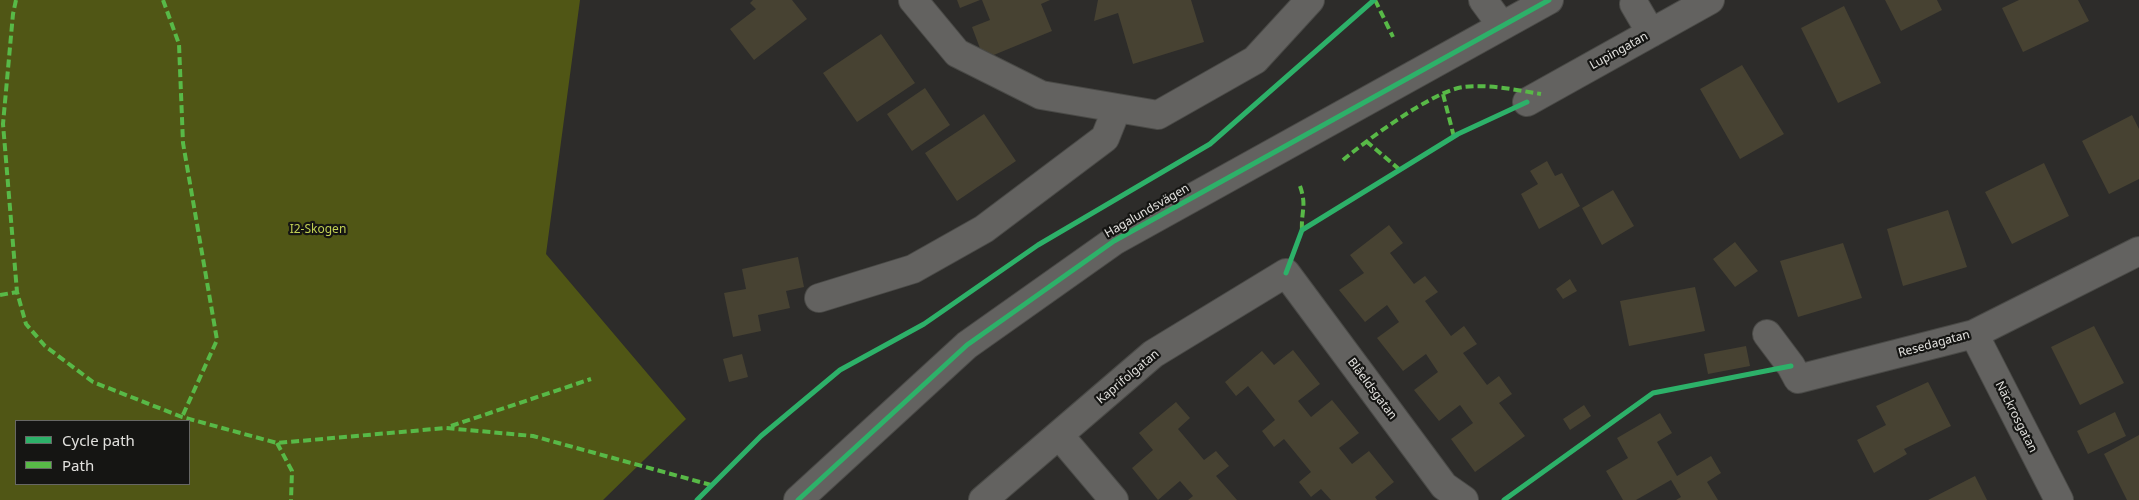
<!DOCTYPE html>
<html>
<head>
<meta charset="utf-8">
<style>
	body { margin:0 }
	#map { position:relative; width:2139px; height:500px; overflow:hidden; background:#2d2c2a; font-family:"Noto Sans",sans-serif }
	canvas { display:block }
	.legend { position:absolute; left:15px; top:420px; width:175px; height:65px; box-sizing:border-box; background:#151513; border:1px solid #676764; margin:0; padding:6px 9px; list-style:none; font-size:15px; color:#e2e1de }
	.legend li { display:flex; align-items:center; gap:10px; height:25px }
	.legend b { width:25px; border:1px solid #676764 }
</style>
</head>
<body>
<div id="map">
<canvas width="2139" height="500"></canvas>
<ul class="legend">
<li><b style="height:6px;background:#2db169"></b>Cycle path</li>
<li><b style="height:6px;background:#58b947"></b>Path</li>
</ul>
</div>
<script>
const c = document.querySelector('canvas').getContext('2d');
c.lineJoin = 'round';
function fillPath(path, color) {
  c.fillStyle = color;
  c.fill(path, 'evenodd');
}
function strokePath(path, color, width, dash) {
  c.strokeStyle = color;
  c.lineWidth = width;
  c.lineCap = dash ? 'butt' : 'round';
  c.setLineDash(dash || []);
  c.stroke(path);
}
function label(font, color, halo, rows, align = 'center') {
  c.font = font + ' "Noto Sans",sans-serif';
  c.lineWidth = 4.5;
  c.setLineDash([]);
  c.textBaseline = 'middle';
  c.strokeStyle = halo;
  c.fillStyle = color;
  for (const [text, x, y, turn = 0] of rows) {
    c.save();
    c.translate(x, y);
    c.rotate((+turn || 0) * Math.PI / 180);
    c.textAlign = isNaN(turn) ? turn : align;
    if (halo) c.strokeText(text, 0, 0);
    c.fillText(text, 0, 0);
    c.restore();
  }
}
fillPath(new Path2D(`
	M0,0H580L546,254L686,419L603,500H0ZM16,421H189V484H16Z`), '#505615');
fillPath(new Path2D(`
	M753,0H792L807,19L754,60L730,29L756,9L750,3Z
	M957,0H980L960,8Z
	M982,0H1050L1041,4L1052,31L984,59L972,27L990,20Z
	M1098,0H1191L1204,42L1133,64L1118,13L1094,21Z
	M1885,0H1937L1942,10L1901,31Z
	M2019,0H2078L2089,21L2023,52L2002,8Z
	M1844,6L1881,83L1838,103L1801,28Z
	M881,34L915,83L857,122L823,73Z
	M1742,65L1784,134L1740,159L1700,89Z
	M925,88L950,125L912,151L887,114Z
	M984,114L1016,161L957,201L925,153Z
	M2132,115L2139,129V179L2109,194L2082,141Z
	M1547,161L1555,176L1562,173L1580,206L1539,229L1521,194L1538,184L1530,171Z
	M2044,163L2069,216L2012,244L1985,192Z
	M1613,190L1634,226L1602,245L1582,208Z
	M1948,210L1967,267L1903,286L1887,229Z
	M1389,225L1403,243L1390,253L1414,284L1425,276L1438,292L1425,301L1451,336L1464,326L1477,344L1463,353L1487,385L1499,376L1512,394L1499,403L1525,436L1475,472L1451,439L1473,423L1460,405L1439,421L1414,390L1438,372L1426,354L1403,371L1377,338L1399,322L1387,305L1365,322L1339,290L1364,273L1350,255Z
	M1735,242L1758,271L1735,287L1713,259Z
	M1843,243L1862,298L1798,317L1780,261Z
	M798,257L804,287L786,291L790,308L758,315L761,331L733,337L724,293L746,289L742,269Z
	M1570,279L1577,291L1563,299L1556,289Z
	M1695,287L1705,331L1629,346L1620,301Z
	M2094,326L2124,383L2080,405L2051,347Z
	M1746,346L1750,366L1708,374L1704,354Z
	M1293,350L1320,384L1298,401L1311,417L1332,400L1359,433L1339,448L1352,464L1369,451L1394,482L1375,497L1377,500H1331L1321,489L1311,497L1299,482L1311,472L1284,439L1274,447L1262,431L1275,420L1248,386L1236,396L1225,382L1262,351L1274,365Z
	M742,354L748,377L729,382L723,359Z
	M1928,382L1951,426L1904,449L1907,454L1874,473L1857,440L1886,425L1876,406Z
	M1176,402L1190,418L1178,429L1204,460L1216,451L1229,466L1216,476L1237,500H1188L1193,496L1180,481L1158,500L1132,468L1153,450L1139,433Z
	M1584,405L1591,416L1570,430L1563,419Z
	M2115,412L2126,436L2088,454L2077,431Z
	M1660,413L1672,433L1657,442L1677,476L1711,456L1721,473L1707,482L1718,500H1676L1681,497L1671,480L1636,500H1623L1606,471L1628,458L1617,438Z
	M2139,435V500H2127L2104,454Z
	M1975,476L1987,500H1928Z`), '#474232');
const minor = new Path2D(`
	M913,0L957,53L1041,95L1158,115L1255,60L1310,0
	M1483,0L1502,26
	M1634,4L1651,33
	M1527,102L1710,0
	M819,298L913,269L984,229L1105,138L1117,108
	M1767,334L1791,366L1798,379L1974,334L2139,251
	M1974,334L2059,500
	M1059,435L1114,500
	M798,500L967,345L1114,241L1549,0
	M983,500L1153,354L1286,273L1444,486L1464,500`);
strokePath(minor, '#4a4a47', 30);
strokePath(minor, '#636260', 28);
strokePath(new Path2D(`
	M16,0L13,14L3,124L17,292L26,324L45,346L93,382L182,417L277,443L446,428L533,436L711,485
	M163,0L179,44L183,143L217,340L182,417
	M1375,0L1393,37
	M1443,94L1454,137
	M1366,141L1400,170
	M1343,160C1367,140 1434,90 1464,87C1489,84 1516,90 1541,94
	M1300,186C1307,206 1301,211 1302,230
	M0,295L17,292
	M451,426L591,379
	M277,443L292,471L291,500`), '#58b947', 4, [8, 4]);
strokePath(new Path2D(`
	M1286,273L1302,230L1458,134L1527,102
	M697,500L761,436L840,370L924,324L1038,245L1210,144L1374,0
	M798,500L967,345L1114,241L1549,0
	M1504,500L1653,393L1791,366`), '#2db169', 5);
label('12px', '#e2e1de', '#151513', [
	["Lupingatan",1619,51,-29],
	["Hagalundsvägen",1147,211,-30],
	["Resedagatan",1934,344,-15],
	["Kaprifolgatan",1128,377,-40],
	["Blåeldsgatan",1372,389,53],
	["Näckrosgatan",2016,417,63]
]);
label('12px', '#c1cf54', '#151513', [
	["I2-Skogen",318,230]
]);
</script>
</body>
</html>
